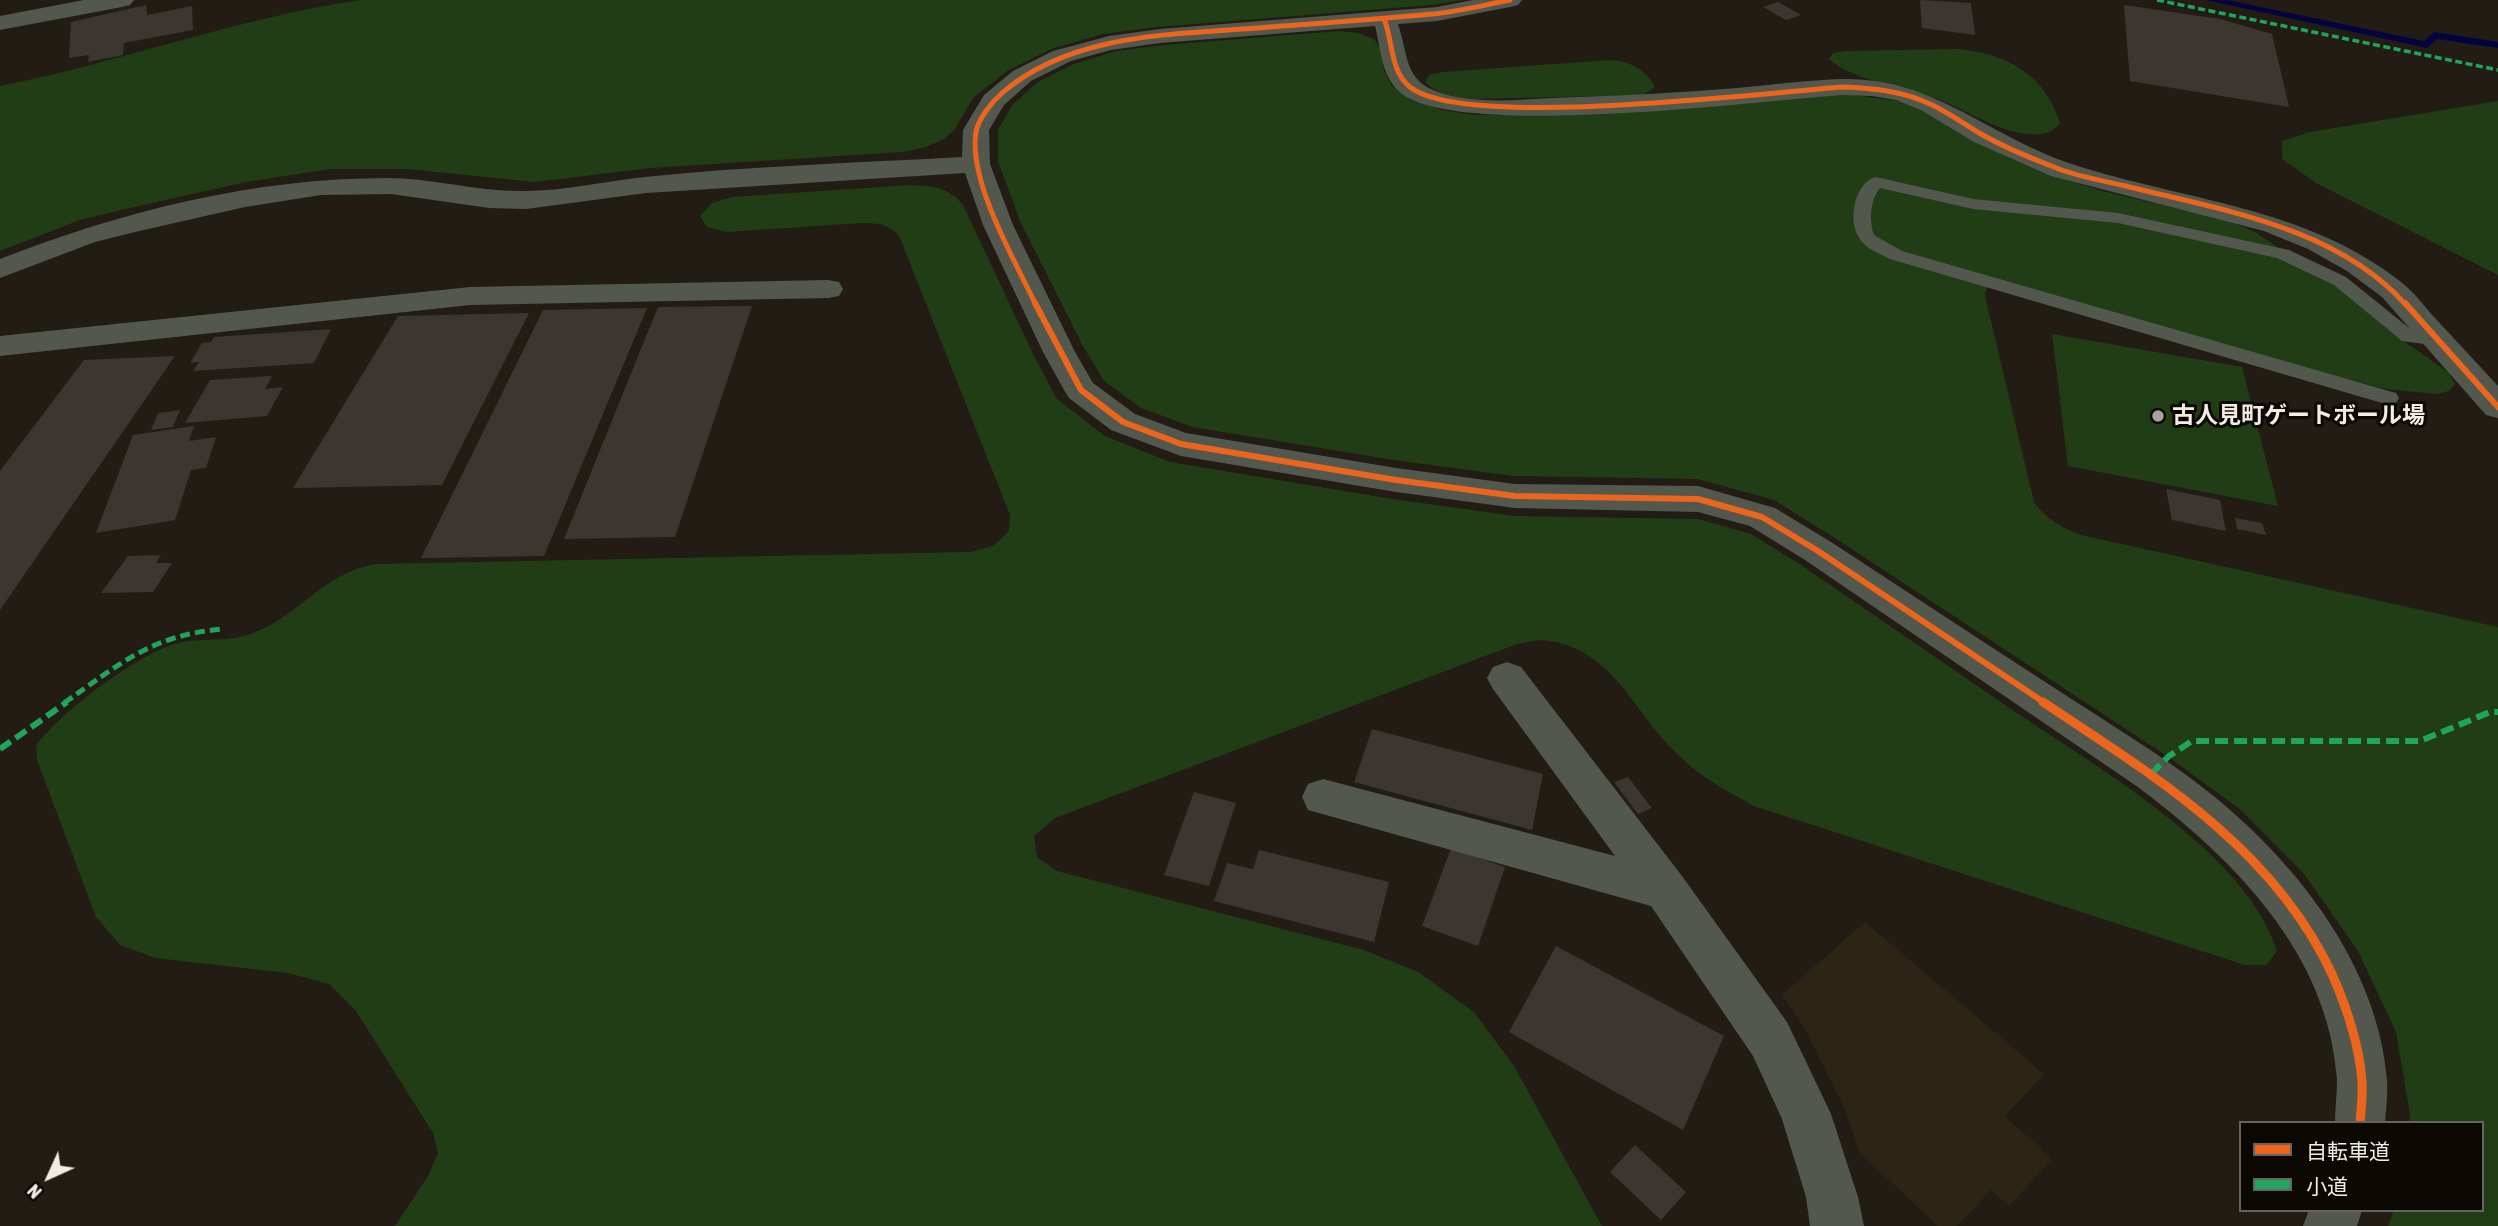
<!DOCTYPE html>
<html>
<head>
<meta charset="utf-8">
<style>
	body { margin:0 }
	#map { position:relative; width:2498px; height:1226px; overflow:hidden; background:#221c15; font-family:"Asap Condensed","Noto Sans JP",sans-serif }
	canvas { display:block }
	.legend { position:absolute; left:2239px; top:1121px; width:245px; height:91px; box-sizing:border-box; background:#0c0804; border:2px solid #68635e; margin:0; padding:9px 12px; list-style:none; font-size:21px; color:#f3ece4 }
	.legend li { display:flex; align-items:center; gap:14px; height:35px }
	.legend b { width:35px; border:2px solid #68635e }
	.north { position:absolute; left:14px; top:1142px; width:70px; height:70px; -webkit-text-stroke:5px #0c0804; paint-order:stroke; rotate:225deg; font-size:19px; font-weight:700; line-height:28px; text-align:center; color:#f3ece4 }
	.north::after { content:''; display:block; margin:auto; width:24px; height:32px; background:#f3ece4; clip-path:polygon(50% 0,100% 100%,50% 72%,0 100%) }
</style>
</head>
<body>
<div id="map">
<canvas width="2498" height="1226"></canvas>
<ul class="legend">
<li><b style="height:9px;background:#eb651d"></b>自転車道</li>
<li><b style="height:9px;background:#20a55d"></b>小道</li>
</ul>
<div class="north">N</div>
</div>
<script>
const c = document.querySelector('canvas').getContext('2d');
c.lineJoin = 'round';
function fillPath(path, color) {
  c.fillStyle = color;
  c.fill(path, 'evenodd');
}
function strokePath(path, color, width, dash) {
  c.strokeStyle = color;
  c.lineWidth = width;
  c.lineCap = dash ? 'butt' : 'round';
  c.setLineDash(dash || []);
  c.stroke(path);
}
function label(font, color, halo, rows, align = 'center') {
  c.font = font + ' "Asap Condensed","Noto Sans JP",sans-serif';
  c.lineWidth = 6;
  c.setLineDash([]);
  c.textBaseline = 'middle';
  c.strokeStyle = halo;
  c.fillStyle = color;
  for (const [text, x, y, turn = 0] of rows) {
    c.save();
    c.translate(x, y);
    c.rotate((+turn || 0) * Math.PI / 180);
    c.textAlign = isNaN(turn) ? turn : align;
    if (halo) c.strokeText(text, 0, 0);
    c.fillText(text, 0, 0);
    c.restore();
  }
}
fillPath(new Path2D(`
	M1865,922L2044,1074L2005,1116L2052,1159L2009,1206L1991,1190L1957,1226H1937L1859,1151L1845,1109L1805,1029L1782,995Z`), '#2c2415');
fillPath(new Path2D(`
	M360,0H1464L1431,5L1157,27L1103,34L1051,49L1007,71L973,98L955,129L944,139L926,147L903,152L650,168L535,182L407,169H330L246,182L130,208L80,220L0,251V86C121,62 238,18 360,0Z
	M1339,31L1358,33L1374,39L1380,48L1384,71L1392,86L1412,100L1442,110L1475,115L1549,114L1846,94L1898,101L1922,109L2012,159L2056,176L2102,191L2226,220L2255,232L2353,298L2389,331L2448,372L2455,384L2449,391L2437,394L2386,389L1987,287L1985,296L2034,502C2047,520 2061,527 2081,535L2498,627V1226H2388L2394,1210H2482V1123H2409L2410,1115L2396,1032L2358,951L2305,875L2241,810L2170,758L1835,538L1774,500L1698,479L1515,476L1400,461L1192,427L1141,408L1104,381L1083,346L1020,221L998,161V130L1012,105L1038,82L1074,64L1116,51L1164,45Z
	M1959,49C2008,54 2045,75 2060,123C2055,129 2050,133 2042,134C2004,138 1969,110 1935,98C1905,87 1851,80 1829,59L1833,53L1845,51Z
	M1610,60C1629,61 1646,69 1655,87L1643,95L1475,99C1457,97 1439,96 1425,82L1429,75L1443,72Z
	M2498,101V275L2316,183L2282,159V141L2310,132Z
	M910,185C933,186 949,187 963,205L1035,358L1057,399L1105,436L1170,462L1392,499L1515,516L1698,519L1751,534L1801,565C1871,613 1941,661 2011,709C2094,766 2246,851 2277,951L2266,965H2245L1754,806C1725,790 1697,775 1674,751C1633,710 1612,650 1549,641C1539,639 1527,642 1517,644L1055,818L1034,836L1037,857L1057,871L1364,950L1418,972L1474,1012L1514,1066L1602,1226H395L428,1176L438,1153L433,1133L356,1011L329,984L288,973L155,958L120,945L96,917L37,760L36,746C57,714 144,649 182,642C207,638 233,642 256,632C301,614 323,573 376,564L971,552L993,546L1009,531L1010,515L900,238C890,224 878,223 861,223L726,232L707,227L700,216L712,203L732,197Z
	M2052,334L2242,367L2278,506L2068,466Z`), '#213d15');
fillPath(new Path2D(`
	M2206,0H2227L2424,41L2434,32L2498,42V48L2437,39L2427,48Z`), '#030340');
fillPath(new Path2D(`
	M1920,0L1971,3L1975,35L1922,28Z
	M1778,2L1801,15L1786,20L1763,7Z
	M146,5L147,15L192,6L193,30L124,43L123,55L88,62L89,55L69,58L71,22Z
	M2124,5L2220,19L2272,34L2289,107L2130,81Z
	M752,306L675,537L564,539L658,307Z
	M647,308L544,556L421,558L543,310Z
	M529,313L442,485L293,488L398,316Z
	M331,329L314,363L193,371L199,362L190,363L202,343L211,342L214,337Z
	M175,356L0,610V471L84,360Z
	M272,376L265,389L283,387L267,416L185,423L210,380Z
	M180,410L173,427L151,430L158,413Z
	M194,426L189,441L216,437L206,468L191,470L175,520L96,533L133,435Z
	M2166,489L2220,500L2226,531L2172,520Z
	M2235,518L2262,523L2266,535L2237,529Z
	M161,555L156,563H172L153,592L101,593L128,556Z
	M1372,729L1543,774L1532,830L1354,782Z
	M1628,777L1652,808L1638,814L1614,782Z
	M1194,792L1236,803L1209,886L1164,875Z
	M1451,848L1505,867L1478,946L1422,926Z
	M1259,850L1389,882L1374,942L1214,901L1227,863L1253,869Z
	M1556,946L1724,1036L1683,1130L1509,1032Z
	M1635,1145L1686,1192L1661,1220L1610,1172Z`), '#3c3630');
fillPath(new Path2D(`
	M1876,177L1973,199L2118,213L2289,250L2346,277L2414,332L2438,334L2447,340L2438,346L2402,341L2334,285L2277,258L2118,223L1973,209L1880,188C1870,200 1869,220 1874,235L1902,251L2396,393L2399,398L2396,403H2382L1890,259C1878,253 1864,248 1858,236C1848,219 1855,182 1876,177Z`), '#52584d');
fillPath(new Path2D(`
	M84,0H134L130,5L122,7L0,30V16Z
	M1473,0H1522L1518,5L1510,7L1437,21L1398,24C1409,56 1403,81 1441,93C1475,104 1516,100 1552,98C1614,96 1675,93 1737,88C1772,85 1807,80 1842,79C1934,77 1989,137 2072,164C2184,201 2305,206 2401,282C2414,292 2424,306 2435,318C2456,341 2477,363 2498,386V418L2486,415L2382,297L2347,271L2308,249L2264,231L2051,176L1974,142L1921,110L1896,100L1872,96L1842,95C1757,101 1463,139 1402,94C1381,78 1381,49 1375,26L1160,43L1111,50L1071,61L1031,81L1004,105L989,130L990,164L1013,225L1075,352L1093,383L1135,414L1186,433L1396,468L1515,484L1698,486L1775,508L1831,542C1905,590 1978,639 2053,687C2106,722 2161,754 2211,794C2297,863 2378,966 2387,1080C2388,1094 2386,1109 2385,1123H2335C2335,1109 2337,1094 2337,1080C2329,953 2231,856 2135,785L1805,560L1750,526L1698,512L1515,508L1396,492L1181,456L1111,430L1069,398L1064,390L1043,352L983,225L965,173L646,193L526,209L489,208L391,194L321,195L245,207L135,232L95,242L0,278V259C123,211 255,178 387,178C433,178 478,192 524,191C564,191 605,181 645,177C750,166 857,163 962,157L963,130L984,95L1013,71L1053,51L1109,36L1160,29L1437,7Z
	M828,280L839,282L843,289L839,296L828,298L470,305L0,356V336L470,287Z
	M1507,662L1521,667L1682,876L1787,1022L1831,1114L1858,1197L1864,1226H1810L1806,1197L1782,1119L1753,1056L1651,906L1308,810L1302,797L1308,784L1323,779L1615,856L1493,689L1487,678L1493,667Z
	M2309,1210H2362L2357,1226H2303Z`), '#52584d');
strokePath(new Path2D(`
	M2157,0L2498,70`), '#20a55d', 3.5, [7, 3.5]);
strokePath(new Path2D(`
	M64,703C120,664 151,635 223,629`), '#20a55d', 5, [10, 5]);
strokePath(new Path2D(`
	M0,749L67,702
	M2151,774L2169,756L2192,741H2420L2490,712H2498`), '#20a55d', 6, [13, 6]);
strokePath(new Path2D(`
	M1384,19C1393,40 1390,72 1410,87C1464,130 1762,93 1842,87C1872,88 1903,91 1930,104C1948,112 1964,124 1981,134C2005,148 2033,159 2059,169C2080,177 2104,181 2126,186C2221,210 2337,227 2406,305
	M1036,305C1015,261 968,181 976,132C978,119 992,102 1002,93C1074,31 1178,35 1269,27C1323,23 1378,19 1432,14C1458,12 1484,5 1510,0`), '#eb651d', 5);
strokePath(new Path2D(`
	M1035,303L1081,390L1123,422L1181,444L1396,480L1515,496L1698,499L1762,517L1818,551L2045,703
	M2405,303L2498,407`), '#eb651d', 6);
strokePath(new Path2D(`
	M2043,702C2154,776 2273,847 2332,974C2347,1008 2359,1043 2362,1081C2363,1094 2361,1109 2360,1123`), '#eb651d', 9);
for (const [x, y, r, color] of [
	[2158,416,7,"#aaa39c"]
]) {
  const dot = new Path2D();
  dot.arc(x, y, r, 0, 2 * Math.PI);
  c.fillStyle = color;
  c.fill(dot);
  strokePath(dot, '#0c0804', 2.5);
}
label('bold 23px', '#f3ece4', '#0c0804', [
	["古人見町ゲートボール場",2172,416]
], 'left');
</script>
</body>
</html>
